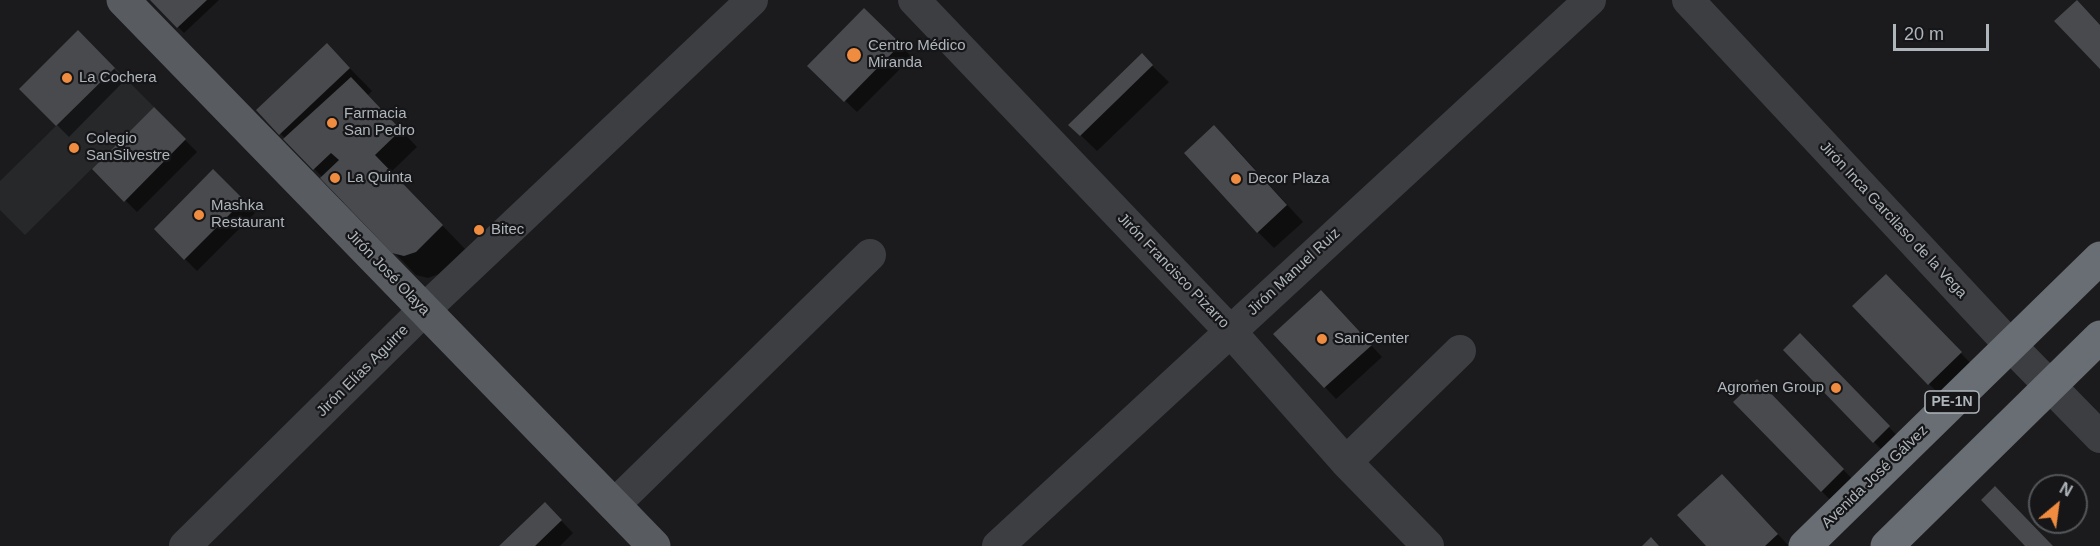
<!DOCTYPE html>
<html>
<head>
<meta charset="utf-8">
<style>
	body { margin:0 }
	#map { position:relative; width:2100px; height:546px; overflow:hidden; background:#1b1b1d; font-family:Helvetica,sans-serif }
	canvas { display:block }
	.north { position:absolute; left:2028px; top:474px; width:60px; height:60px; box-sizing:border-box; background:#161618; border:2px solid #53565a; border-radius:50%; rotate:29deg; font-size:16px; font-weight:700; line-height:24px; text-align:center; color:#aeb6bc }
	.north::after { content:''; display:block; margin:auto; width:21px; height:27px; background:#f08c40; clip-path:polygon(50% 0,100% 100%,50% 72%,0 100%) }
	.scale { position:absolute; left:1893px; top:24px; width:96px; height:27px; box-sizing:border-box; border:3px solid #aeb6bc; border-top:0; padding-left:8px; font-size:18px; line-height:21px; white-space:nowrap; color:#aeb6bc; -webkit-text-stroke:4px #161618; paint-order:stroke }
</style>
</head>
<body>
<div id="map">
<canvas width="2100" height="546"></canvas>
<div class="north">N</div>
<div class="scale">20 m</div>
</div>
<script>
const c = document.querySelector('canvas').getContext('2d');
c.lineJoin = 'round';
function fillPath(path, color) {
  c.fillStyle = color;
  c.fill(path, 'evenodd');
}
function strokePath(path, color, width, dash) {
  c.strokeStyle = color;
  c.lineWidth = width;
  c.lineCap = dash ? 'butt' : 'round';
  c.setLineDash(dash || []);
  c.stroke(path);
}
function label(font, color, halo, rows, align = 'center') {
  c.font = font + ' Helvetica,sans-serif';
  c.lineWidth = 4.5;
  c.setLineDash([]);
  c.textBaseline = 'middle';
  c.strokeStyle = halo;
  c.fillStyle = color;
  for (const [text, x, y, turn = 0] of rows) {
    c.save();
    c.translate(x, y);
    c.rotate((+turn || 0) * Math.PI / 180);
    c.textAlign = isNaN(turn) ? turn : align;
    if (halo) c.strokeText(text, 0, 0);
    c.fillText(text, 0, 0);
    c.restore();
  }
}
fillPath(new Path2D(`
	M115,68L154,107L25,235L0,210V181Z`), '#27282a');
fillPath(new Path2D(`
	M152,0H219L184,33Z
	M864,10L912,57L857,112L809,66Z
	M78,32L125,80L69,137L21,89Z
	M327,45L372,91L368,95L417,147L391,172L465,249L439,274L428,278L416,275L258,110Z
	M1142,56L1169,82L1097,151L1070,125Z
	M154,109L197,152L137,212L94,169Z
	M1231,143L1303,222L1274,248L1258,232Z
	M213,172L255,213L197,271L156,230Z
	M1903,293L1977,370L1945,400L1929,384Z
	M1333,304L1382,357L1336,399L1325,387Z
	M1817,351L1905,444L1890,458L1874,442Z
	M1773,397L1860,487L1838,508L1735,402Z
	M1734,488L1789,546H1708Z
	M545,504L573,533L560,546H501Z`), '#0007');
fillPath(new Path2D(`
	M150,0H207L177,28Z
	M2077,0L2100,25V69L2054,21Z
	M864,8L901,44L844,102L807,66Z
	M78,30L115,68L56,126L19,89Z
	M327,43L350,68L279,135L256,110Z
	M1142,53L1153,65L1080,136L1068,125Z
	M351,77L401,130L375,155L443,225L416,252L404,256L392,253L320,178L339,160L331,153L313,170L283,139Z
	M154,107L186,139L124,202L92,169Z
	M1214,125L1287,205L1257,233L1184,153Z
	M213,169L244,200L184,260L154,229Z
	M1886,274L1962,352L1928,385L1852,306Z
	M1321,290L1372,345L1324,388L1273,334Z
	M1800,333L1890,426L1873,443L1783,350Z
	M1757,379L1844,469L1821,492L1733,402Z
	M1722,474L1778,534L1765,546H1706L1677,515Z
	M1995,486L2053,546H2025L1981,500Z
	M545,502L562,520L535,546H499Z
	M1651,537L1659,546H1642Z`), '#484a4d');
strokePath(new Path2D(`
	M914,0L1230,331L1346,462L1428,546
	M1688,0L2010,345L2100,437
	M1346,462L1460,351
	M614,505L870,255
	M185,546L424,310L752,0
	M998,546L1590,0`), '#3c3e42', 32);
strokePath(new Path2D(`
	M123,0L654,546`), '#585c61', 33);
strokePath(new Path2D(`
	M1805,546L2100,258
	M1887,546L2100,337`), '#686e73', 33);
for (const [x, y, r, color] of [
	[854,55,8,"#f08c40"],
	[67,78,6,"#f08c40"],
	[332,123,6,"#f08c40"],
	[74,148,6,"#f08c40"],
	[335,178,6,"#f08c40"],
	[1236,179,6,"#f08c40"],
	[199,215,6,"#f08c40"],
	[479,230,6,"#f08c40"],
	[1322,339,6,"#f08c40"],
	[1836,388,6,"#f08c40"]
]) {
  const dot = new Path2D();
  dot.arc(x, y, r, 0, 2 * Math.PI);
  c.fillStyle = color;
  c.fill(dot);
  strokePath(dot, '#161618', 2);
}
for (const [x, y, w] of [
	[1952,402,54]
]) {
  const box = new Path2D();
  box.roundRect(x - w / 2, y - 11, w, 22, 4.5);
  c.fillStyle = '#161618';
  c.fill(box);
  strokePath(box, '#aeb6bc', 1.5);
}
label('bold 14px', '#aeb6bc', null, [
	["PE-1N",1952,402]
]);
label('15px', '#aeb6bc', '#161618', [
	["Centro Médico",868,46],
	["Miranda",868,63],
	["La Cochera",79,78],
	["Farmacia",344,114],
	["San Pedro",344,131],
	["Colegio",86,139],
	["SanSilvestre",86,156],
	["La Quinta",347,178],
	["Decor Plaza",1248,179],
	["Mashka",211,206],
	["Restaurant",211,223],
	["Bitec",491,230],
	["SaniCenter",1334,339],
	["Agromen Group",1824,388,"right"]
], 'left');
label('15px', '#aeb6bc', '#161618', [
	["Jirón Inca Garcilaso de la Vega",1893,220,47],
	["Jirón Francisco Pizarro",1173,271,46],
	["Jirón Manuel Ruiz",1294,272,-43],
	["Jirón José Olaya",388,273,46],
	["Jirón Elías Aguirre",363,371,-45],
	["Avenida José Gálvez",1875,477,-44]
]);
</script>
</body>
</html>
